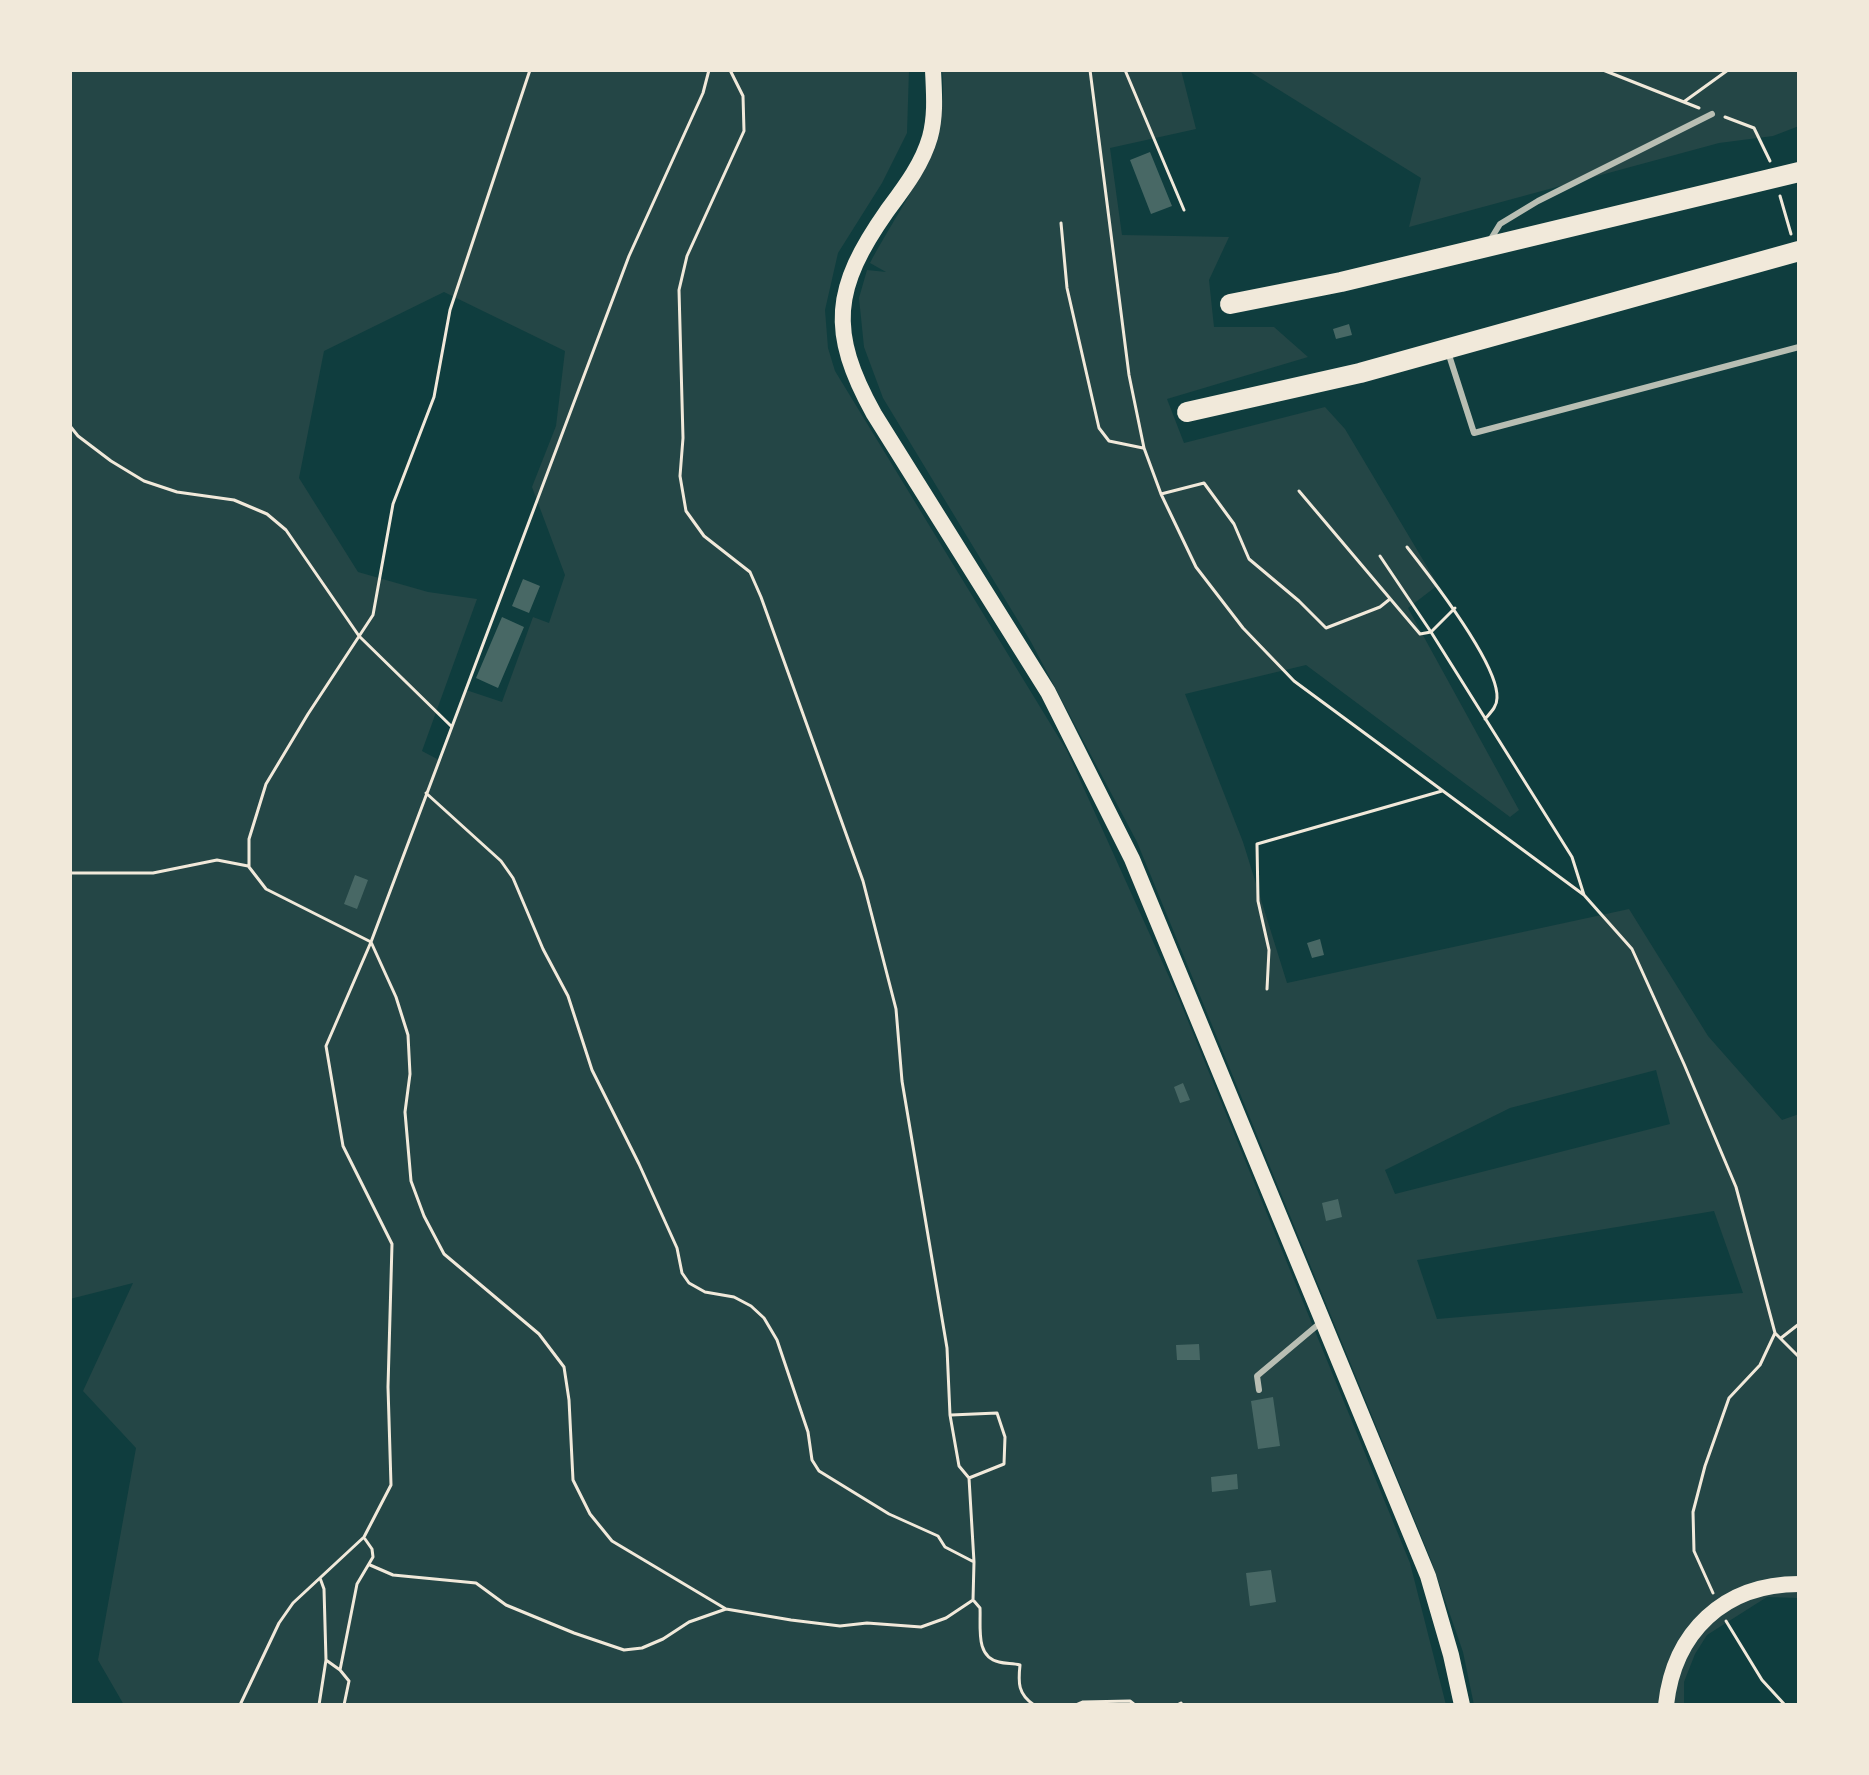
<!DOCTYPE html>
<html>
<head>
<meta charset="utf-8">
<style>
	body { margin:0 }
	#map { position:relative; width:1869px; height:1775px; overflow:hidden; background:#0f3d3e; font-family:Raleway,sans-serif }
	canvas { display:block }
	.frame { position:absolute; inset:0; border:72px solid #f1e9da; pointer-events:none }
</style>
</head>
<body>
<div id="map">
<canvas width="1869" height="1775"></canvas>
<div class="frame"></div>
</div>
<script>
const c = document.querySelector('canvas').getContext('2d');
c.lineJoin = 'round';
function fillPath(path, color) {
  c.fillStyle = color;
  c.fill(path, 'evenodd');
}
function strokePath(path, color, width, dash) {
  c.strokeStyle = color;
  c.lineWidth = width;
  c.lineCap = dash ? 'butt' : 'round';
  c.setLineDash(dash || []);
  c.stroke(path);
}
fillPath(new Path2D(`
	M70,70H909L907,133L882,183L838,253L825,310L828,348L835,371L1067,751L1179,999L1410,1563L1446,1705H124L98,1660L136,1448L83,1391L133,1283L70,1299ZM444,292L565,351L556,426L532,487L565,575L549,623L533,617L502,702L466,690L441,761L422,751L477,599L428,592L358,572L299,478L324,351Z
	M942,70H1181L1196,129L1110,148L1122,235L1229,237L1209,280L1214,327H1274L1308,357L1167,399L1184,443L1325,407L1345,429L1438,585L1408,608L1519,810L1510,817L1306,665L1185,694L1243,842L1287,983L1629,909L1708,1036L1782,1120L1799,1114V1598L1767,1597L1707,1635L1695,1654L1684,1682V1705H1474L1463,1652L1431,1560L1137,842L1031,642L883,398L864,347L859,298L867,270L886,272L870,263C903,201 951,144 942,70ZM1656,1070L1670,1124L1395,1194L1385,1170L1510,1108ZM1714,1211L1743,1293L1437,1319L1417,1260Z
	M1247,70H1799V126L1773,136L1719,143L1409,227L1421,178Z`), '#244646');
fillPath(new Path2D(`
	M1150,152L1172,206L1151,214L1130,160Z
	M1349,324L1352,335L1336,339L1333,329Z
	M523,579L540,586L529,613L512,606Z
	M502,617L524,627L498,688L476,678Z
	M355,875L368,880L357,909L344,904Z
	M1320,939L1324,955L1312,958L1307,943Z
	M1183,1083L1190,1100L1180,1103L1174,1087Z
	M1338,1199L1342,1217L1326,1221L1322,1203Z
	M1199,1344L1200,1360H1177L1176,1345Z
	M1273,1397L1280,1446L1258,1449L1251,1401Z
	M1237,1474L1238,1489L1212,1492L1211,1477Z
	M1271,1570L1276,1602L1250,1606L1246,1573Z`), '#486865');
strokePath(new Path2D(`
	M530,70L450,310L434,397L393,504L373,615L308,714L266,784L249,839V867L266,889L371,942L396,997L408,1035L410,1074L405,1112L411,1181L424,1216L444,1254L539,1334L564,1367L569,1400L573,1480L590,1514L612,1541L726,1609L791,1620L840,1626L867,1623L921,1627L946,1618L973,1600L974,1562L969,1478L959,1466L950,1415L947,1348L902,1081L896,1009L863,881L761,597L750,572L704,536L686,511L680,476L683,438L679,290L687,256L744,131L743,96L730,70
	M1090,70L1129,375L1144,448L1161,494L1196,567L1243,628L1294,681L1584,895L1632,949L1684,1064L1736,1187L1775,1333L1799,1357
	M1125,70L1184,210
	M1603,70L1699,108
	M1685,101L1728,70
	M1725,117L1754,128L1770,161
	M1780,196L1791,234
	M1061,223L1067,288L1099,428L1109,441L1143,448
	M70,426L78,436L111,461L144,481L177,492L234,500L267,514L286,530L359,636L451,726
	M1299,491L1420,634L1431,632L1455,608
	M1161,494L1204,483L1234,524L1249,559L1299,601L1326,628L1380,607L1390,599
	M1407,547C1429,575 1499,664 1497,698C1497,707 1490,713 1485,719
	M1380,556L1431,632L1572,857L1584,895
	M426,793L501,861L513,878L543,949L568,996L592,1070L639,1164L677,1248L682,1273L689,1283L705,1292L734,1297L751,1306L764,1318L777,1340L808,1432L812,1460L819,1471L889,1514L938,1536L945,1547L974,1562
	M70,873H153L217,860L248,866
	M1267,989L1269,950L1258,901L1257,844L1442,791
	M1781,1338L1799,1324
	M951,1415L997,1413L1005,1437L1004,1464L969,1478
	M370,1565L393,1575L476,1583L506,1605L574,1633L624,1650L642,1648L663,1639L689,1622L726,1609
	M1713,1593L1694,1551L1693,1512L1705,1466L1729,1398L1760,1365L1775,1333
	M974,1601L980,1608C981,1627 975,1657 999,1662C1006,1664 1013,1663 1020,1665C1018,1683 1018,1694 1034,1705
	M1726,1621L1762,1680L1785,1705
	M326,1660L340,1670L349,1681L344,1705
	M340,1670L357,1584L373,1557L372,1549L365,1539
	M240,1705L279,1623L293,1603L364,1537L391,1485L388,1387L392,1244L343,1146L326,1046L371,942L629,256L703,93L709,70
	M319,1705L326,1660L324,1589L320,1578
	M1076,1705L1083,1702L1130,1701L1135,1705
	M1177,1705L1181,1703L1182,1705`), '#f1e9da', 3);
strokePath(new Path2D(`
	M1489,242L1500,224L1538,201L1712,114
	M1448,352L1474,433L1799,347
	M1259,1390L1257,1376L1320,1323`), '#b8beb3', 6);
strokePath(new Path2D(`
	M933,70C934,93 936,115 930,137C922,165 904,188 887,211C833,288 828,331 874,414L1048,692L1132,859L1428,1576L1451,1655L1462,1705
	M1666,1705C1674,1632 1724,1584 1799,1584`), '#f1e9da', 16);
strokePath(new Path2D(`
	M1230,304L1341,282L1799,172
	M1187,412L1360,373L1799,251`), '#f1e9da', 20);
</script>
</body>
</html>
